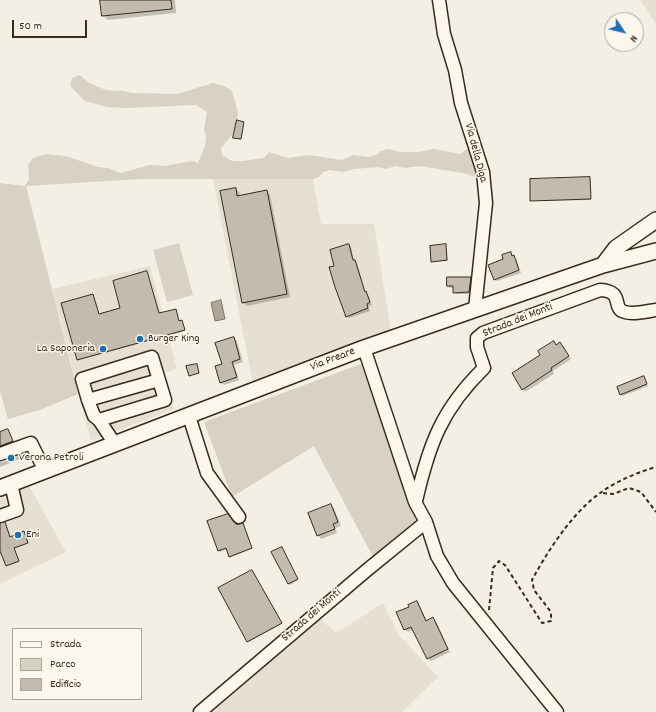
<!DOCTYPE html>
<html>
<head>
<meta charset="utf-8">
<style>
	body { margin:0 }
	#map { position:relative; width:656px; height:712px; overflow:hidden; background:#f3efe4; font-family:Dekko,sans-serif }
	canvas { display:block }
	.legend { position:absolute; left:12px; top:628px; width:130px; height:72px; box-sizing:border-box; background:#fbf7ec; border:1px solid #aea59a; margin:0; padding:5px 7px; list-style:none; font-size:12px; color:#3b2a1e }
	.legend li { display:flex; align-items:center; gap:8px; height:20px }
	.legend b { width:20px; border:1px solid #aea59a }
	.north { position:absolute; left:604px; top:12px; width:40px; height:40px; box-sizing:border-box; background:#fbf7ec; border:1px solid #aea59a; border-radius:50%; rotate:125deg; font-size:11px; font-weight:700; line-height:16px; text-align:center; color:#3b2a1e }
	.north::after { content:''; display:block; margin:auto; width:14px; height:18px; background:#1f6fb2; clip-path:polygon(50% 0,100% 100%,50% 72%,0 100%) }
	.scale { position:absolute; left:12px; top:20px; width:75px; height:18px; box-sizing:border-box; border:2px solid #3b2a1e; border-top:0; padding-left:5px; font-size:12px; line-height:14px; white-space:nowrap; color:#3b2a1e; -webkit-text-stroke:3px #fbf7ec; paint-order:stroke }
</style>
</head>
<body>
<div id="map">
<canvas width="656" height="712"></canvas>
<ul class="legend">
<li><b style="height:5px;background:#fbf7ec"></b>Strada</li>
<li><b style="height:11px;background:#d8d1c6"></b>Parco</li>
<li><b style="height:11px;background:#c3bbb0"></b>Edificio</li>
</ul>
<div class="north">N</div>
<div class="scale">50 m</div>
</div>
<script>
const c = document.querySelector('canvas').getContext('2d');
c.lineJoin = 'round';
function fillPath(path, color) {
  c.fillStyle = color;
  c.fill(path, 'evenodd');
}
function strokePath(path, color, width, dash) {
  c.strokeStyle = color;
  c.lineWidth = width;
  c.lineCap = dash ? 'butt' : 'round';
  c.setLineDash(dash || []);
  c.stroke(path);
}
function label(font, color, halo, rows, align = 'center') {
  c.font = font + ' Dekko,sans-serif';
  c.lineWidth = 3;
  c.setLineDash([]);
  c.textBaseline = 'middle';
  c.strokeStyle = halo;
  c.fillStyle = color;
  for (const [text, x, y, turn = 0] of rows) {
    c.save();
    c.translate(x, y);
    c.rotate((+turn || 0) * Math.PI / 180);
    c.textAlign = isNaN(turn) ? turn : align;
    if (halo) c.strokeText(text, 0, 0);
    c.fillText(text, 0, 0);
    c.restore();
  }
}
fillPath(new Path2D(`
	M640,0H656V24Z
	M213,179H313L321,224H374L391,332L253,384Z
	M150,266L177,369L164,373L174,409L91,441L52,289Z
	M29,486L66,552L0,584V497Z
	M383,603L399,635L438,677L402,712H211L317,616L336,633Z`), '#e5dfd4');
fillPath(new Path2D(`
	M80,75L89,83L106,90L124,91L132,93L177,94L213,83L224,86L232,91L238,113L236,130L221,148L222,155L232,161H243L264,158L269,152L288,158L309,155L342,160L353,155L369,157L376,155L381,151L389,149L400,152H419L434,149L460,154L471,146L479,178L463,173L419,166L405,168L396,166L385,169L379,167L354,169L342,172L330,170L323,172L319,177L313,179H143L26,186L78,394L40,410L8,419L0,391V183L25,186L29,179L28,165L33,158L46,154L66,156L98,167L108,168L121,173L149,165L164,166L192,161L198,163L205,146L206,136L204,130L207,112L196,105L126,108L107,107L85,101L70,86L72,78Z
	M179,243L193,295L167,302L153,250Z
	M361,364L420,531L378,566L314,446L232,497L204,422Z`), '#d8d1c6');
const water = new Path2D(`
	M221,300L225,319L215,321L211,303Z`);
fillPath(water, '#afa69a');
strokePath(water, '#817468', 1);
fillPath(new Path2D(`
	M101,0H175L176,13L108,20L103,16Z
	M244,123L241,140L235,138L234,137Z
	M590,178L591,200L531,201Z
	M236,189L239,192L240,196L267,191L270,195L290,297L247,306L243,302Z
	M349,245L351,247L354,261L357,263L365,292L368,295L372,305L368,306L370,311L349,318L347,316L335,267Z
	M446,245L448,261L433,262L432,261Z
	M511,253L516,259L521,273L497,281L495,279L505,260Z
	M147,272L159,314L182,322L185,331L79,360L93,295L99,315L121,309Z
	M470,278L472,280L471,294H456L454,292V287L450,288L448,286Z
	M234,338L237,341L243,362L234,365L239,380L224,385L221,382Z
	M560,344L571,359L553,371L554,374L525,392L523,389L557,346Z
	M644,377L648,386L623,396L621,394Z
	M8,430L14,443L0,448V433Z
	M18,456L20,459L0,467V462H3Z
	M331,505L334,508L341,526L335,528L337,533L321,539L318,535Z
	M209,522L244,525L252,549L231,557L227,549L220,552Z
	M6,525L10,538L25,533L28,543L14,549L19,562L7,566L0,548V526Z
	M282,549L298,580L290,585L273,553Z
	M253,572L282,624L249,642L248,641Z
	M417,602L419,605L427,621L433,619L436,621L450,652L431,661L428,658L414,629L408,632L405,629L410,607Z`), '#0003');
const building = new Path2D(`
	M100,0H171L172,9L102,16Z
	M237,120L244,122L241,139L233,138Z
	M590,177L591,199L530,201V179Z
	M236,188L237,196L267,190L287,294L242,303L220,191Z
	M349,244L353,260H355L365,292L366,291L370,302L367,304L368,308L346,317L335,287L329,267L334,266L330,250Z
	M446,244L447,260L431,262L430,246Z
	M511,252L512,256L514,255L519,270L494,280L488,265L503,259L502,255Z
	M147,271L159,313L176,309L179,321L182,320L185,330L77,360L61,303L93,294L99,314L120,308L113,281Z
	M447,277H471L469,292L453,293V286H447Z
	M234,337L240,359L232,362L237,377L220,383L215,366L222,364L215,343Z
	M554,341L556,345L560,342L569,356L551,368L552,370L522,390L512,373L540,355L538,351Z
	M197,364L199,373L189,376L186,366Z
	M644,376L647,384L620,395L617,387Z
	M8,429L13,441L0,446V432Z
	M331,504L338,522L333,524L335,529L317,536L308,513Z
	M228,514L236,524H239L243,523L252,548L229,557L226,548L218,551L207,521Z
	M5,522L10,537L24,531L28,543L14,548L19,561L6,566L0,551V523Z
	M282,547L298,579L288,584L271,552Z
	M252,570L282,623L247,642L218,588Z
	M417,601L426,621L433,617L448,649L427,659L411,627L404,630L396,612L409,607L408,605Z`);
fillPath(building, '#c3bbb0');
strokePath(building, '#3b2a1e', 1);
const minor = new Path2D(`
	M439,0L444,34L455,70L461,103L483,172L486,203L475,309
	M364,348L415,502L426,522L437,556L453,583L557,712
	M88,400L159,380
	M189,416L207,473L239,517
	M99,420L165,400L152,357L82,379L88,400L94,416L99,420L115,444
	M0,454L31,443L45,471
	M416,501C429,444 442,409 484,368L477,347V338L483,333L600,290C625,291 611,309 625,312C634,315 647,311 656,310
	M0,516L17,510L11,484
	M200,712L367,570L426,522`);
const major = new Path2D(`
	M603,265L616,248L656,220
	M0,488L364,348L603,265L656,251`);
strokePath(minor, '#3b2a1e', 15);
strokePath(major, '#3b2a1e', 18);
strokePath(new Path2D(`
	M603,493L613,494L629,488L641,492L656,512
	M489,610L493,568L499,561L505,565L542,623L551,621V612L534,590L532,580C546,554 566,523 588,503C607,485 632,474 656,467`), '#3b2a1e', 2, [4, 3]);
strokePath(minor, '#fbf7ec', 12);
strokePath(major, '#fbf7ec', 15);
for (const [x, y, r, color] of [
	[140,339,4,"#1f6fb2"],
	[103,349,4,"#1f6fb2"],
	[11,458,4,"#1f6fb2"],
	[18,535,4,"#1f6fb2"]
]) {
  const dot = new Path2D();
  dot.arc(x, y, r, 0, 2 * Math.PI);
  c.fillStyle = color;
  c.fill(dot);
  strokePath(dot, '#fbf7ec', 1.5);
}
label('12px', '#3b2a1e', '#fbf7ec', [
	["Via della Diga",475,153,75],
	["Strada dei Monti",518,321,-22],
	["Via Preare",333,360,-21],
	["Strada dei Monti",312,616,-41]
]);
label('12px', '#3b2a1e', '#fbf7ec', [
	["Burger King",148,339],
	["La Saponeria",95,349,"right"],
	["Verona Petroli",19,458],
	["Eni",26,535]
], 'left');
</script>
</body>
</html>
